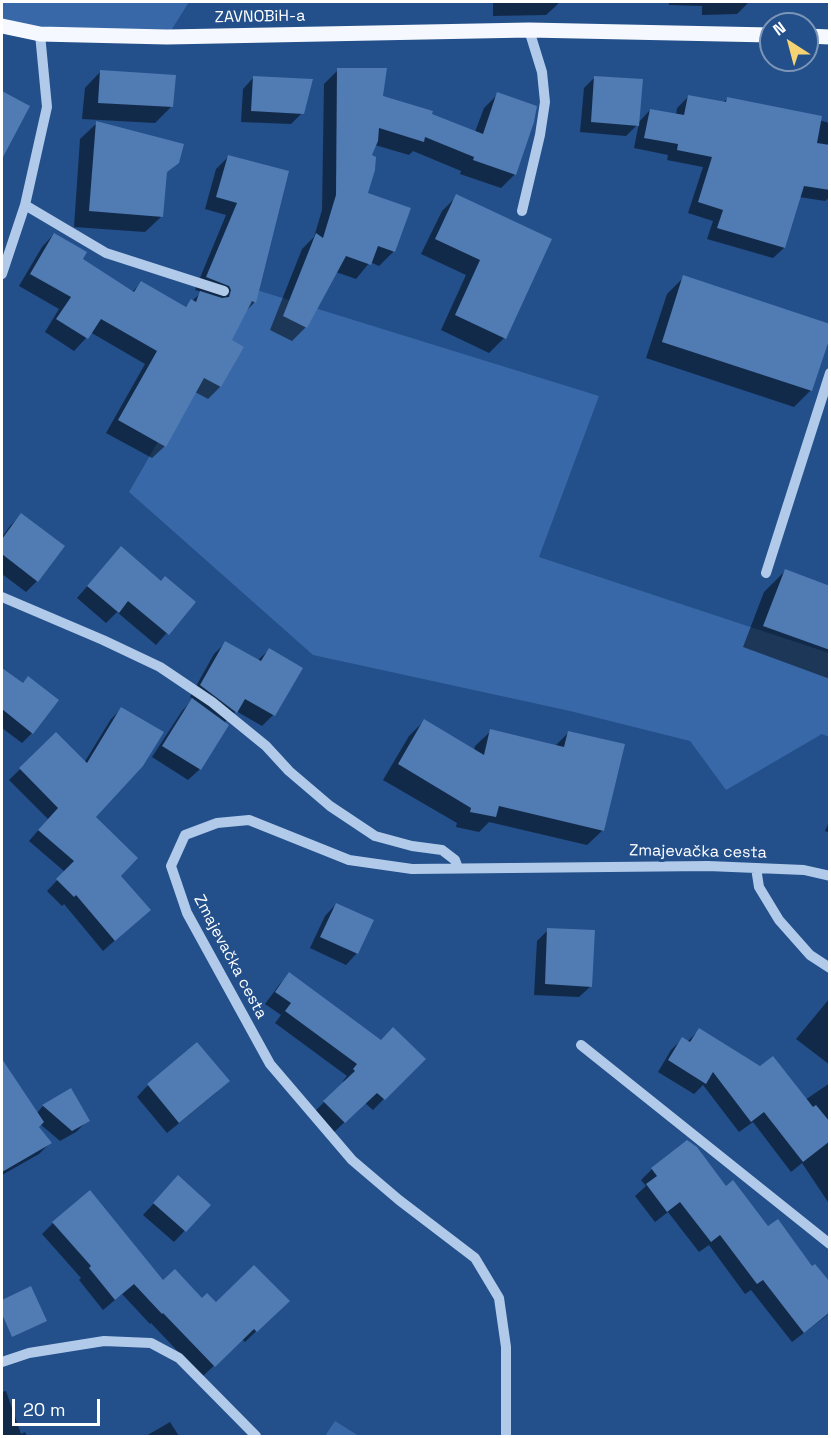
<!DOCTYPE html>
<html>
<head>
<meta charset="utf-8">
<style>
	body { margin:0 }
	#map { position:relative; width:831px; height:1438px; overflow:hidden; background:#234f8a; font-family:"Space Grotesk",sans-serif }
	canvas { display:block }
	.frame { position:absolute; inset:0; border:3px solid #fff; pointer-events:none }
	.north { position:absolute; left:759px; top:12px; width:60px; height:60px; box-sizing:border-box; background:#234f8a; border:2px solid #7b95b9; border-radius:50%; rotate:324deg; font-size:16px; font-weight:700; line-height:24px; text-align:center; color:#fff }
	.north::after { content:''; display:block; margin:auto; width:21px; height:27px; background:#f5d274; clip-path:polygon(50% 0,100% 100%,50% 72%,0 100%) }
	.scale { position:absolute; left:12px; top:1399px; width:88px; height:27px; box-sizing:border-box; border:3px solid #fff; border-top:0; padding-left:8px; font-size:18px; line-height:21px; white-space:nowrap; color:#fff; -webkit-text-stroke:4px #234f8a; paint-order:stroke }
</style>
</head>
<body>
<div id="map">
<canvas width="831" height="1438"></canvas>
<div class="frame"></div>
<div class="north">N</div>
<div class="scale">20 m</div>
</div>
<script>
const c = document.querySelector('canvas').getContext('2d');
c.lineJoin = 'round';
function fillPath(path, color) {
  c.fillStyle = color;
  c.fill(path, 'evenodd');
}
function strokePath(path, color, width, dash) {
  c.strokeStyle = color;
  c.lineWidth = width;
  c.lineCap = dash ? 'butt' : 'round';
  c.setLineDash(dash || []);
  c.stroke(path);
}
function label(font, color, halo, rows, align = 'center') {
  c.font = font + ' "Space Grotesk",sans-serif';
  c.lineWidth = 6;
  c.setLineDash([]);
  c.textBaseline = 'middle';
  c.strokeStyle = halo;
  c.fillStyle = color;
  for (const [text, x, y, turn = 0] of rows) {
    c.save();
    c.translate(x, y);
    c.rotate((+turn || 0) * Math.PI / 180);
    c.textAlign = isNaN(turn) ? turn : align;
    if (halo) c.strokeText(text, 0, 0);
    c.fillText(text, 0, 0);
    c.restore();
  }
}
fillPath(new Path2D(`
	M2,2H189L167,37L2,26Z
	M247,287L599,396L539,557L829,653V737L822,734L726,790L690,741L570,711L313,655L129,492Z
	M335,1421L359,1436H325Z`), '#3868a7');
fillPath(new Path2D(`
	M493,2H558V4L546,15L493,16Z
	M669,2H748V3L737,14L702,15V6L669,5Z
	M338,70L382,97L475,132L484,108L498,94L515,174L501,188L460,174L461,171L413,151L409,155L375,145L370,156L366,194L409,209L393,252L379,266L370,262L356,279L336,272L306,327L292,341L270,330L302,249L314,237L322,210L324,84Z
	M101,71L172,106L155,123L82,119L85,88Z
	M254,77L302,113L291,124L241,122L243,89Z
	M595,77L638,123L650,110L676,115L677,108L688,97L723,103L728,98L830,123V197L825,201L799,197L784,248L773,258L707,239L713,221L688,213L703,167L667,160L668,155L634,148L639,123L626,136L580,132L584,88Z
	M2,92L28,107L8,144L2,151Z
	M97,123L165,174L162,216L145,232L74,227L80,139Z
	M228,157L288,172L255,302L244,313L230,340L220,387L208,399L195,392L165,446L152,458L106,433L145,364L90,332L86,338L74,351L45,332L59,309L19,286L42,247L54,234L81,260L132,292L141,283L184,308L202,292L195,290L226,215L205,209L216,169Z
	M457,196L550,240L504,338L489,353L441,330L466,275L421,254L442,211Z
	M684,277L830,333L810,391L794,407L646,358L667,294Z
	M21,515L37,581L26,592L2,574V537L10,526Z
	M110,560L161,582L194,602L156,645L117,612L106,623L77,598Z
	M785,571L830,587V679L743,647L764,592Z
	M225,643L257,661L269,650L273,715L262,726L236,711L224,723L200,769L188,780L152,757L182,711L193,699L190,697L214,654Z
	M2,674L8,679L22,684L28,678L32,733L22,743L2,728Z
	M121,709L94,818L119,876L149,910L103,951L64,904L62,906L47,891L65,872L29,841L48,819L9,780L56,734L84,763L111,719Z
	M424,721L474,751L475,746L491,731L555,746L569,732L603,830L587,845L489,822L479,832L456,827L457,823L383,780L409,736Z
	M830,820V833L825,831Z
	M336,904L357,953L346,965L310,948L325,916Z
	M548,930L591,986L579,997L534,995L537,941Z
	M290,974L381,1042L423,1059L373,1110L365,1103L333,1133L313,1113L344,1083L343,1081L347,1076L275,1023L281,1015L265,1004L279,985Z
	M830,998V1065L796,1039Z
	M699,1030L805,1100L830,1083V1205L802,1163L791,1172L753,1122L739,1132L703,1085L694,1094L658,1072L671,1050L682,1039L687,1042Z
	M197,1044L217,1092L167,1133L137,1097L148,1085Z
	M2,1062L36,1114L43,1106L70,1090L88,1120L76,1132L60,1141L40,1124L37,1127L50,1143L39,1154L2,1175Z
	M652,1169L726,1188L830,1284V1313L792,1342L751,1290L745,1294L709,1245L699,1252L668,1212L655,1222L635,1196L646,1186L641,1180Z
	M178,1177L209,1205L174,1242L143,1215Z
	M53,1223L201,1301L216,1305L287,1301L245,1342L242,1339L202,1377L151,1323L150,1324L122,1294L103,1310L79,1280L81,1278L42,1234Z
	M6,1391L21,1434L25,1432L27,1436H2V1392Z
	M170,1422L179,1436H146Z`), '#0007');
fillPath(new Path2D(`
	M337,68H387L383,96L433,111L432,114L483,134L497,92L537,106L534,122L516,175L473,160L474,157L425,137L424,142L379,128L378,141L372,155L376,157L375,170L368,193L411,208L395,252L378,246L371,265L346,256L307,328L283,316L316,233L323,238L336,195Z
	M100,70L176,75L173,107L98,103Z
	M253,76L313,79L304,114L251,111Z
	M594,76L643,79L639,126L591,122Z
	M2,91L30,106L2,159Z
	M688,95L726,102L727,97L822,116L817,143L830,145V190L804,186L785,248L717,228L723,210L698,202L712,157L677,150L678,144L644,138L650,109L684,115Z
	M96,121L184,144L179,163L167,172L163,217L89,211Z
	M228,155L289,171L256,303L252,301L232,340L244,347L221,387L204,378L166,447L118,420L157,351L101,319L88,339L56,319L71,297L30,274L54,233L87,252L83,259L134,292L141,281L186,307L191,299L196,302L200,291L222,298L229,297L231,290L229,286L206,277L237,203L216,197Z
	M456,194L552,239L506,339L455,315L480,260L435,239Z
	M683,275L830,324V337L812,391L662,342Z
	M21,513L65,546L38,582L2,554V539Z
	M121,546L161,581L165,576L196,602L169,635L128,601L119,613L87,586Z
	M785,569L830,586V650L763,626Z
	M225,641L261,661L269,648L303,668L275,716L245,699L237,713L200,685Z
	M2,668L23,683L28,676L59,700L33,734L2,709Z
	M192,698L229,725L201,770L162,746Z
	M121,707L164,732L143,766L96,817L138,858L121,876L151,910L115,941L76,895L74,897L56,879L74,861L38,830L58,808L19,768L56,732L87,763Z
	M424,719L484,755L490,729L564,747L568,731L625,744L604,831L499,806L496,817L470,812L471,808L398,764Z
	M336,903L374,920L358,954L320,937Z
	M547,928L595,930L592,987L545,984Z
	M289,972L381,1040L393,1027L426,1059L385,1100L377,1093L345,1123L323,1101L355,1071L353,1069L357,1064L285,1011L291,1003L275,992Z
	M699,1028L760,1066L773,1056L813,1107L816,1105L830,1122V1141L803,1162L764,1112L751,1122L713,1072L706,1084L668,1060L682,1037L690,1042Z
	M197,1042L230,1081L179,1123L147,1084Z
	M2,1059L44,1122L39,1127L52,1143L2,1172Z
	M71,1088L90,1121L72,1131L42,1105Z
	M687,1140L697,1147L726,1186L733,1180L768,1226L778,1219L812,1266L815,1264L830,1282V1312L804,1333L763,1280L757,1284L720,1235L711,1242L680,1202L667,1212L646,1184L657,1176L651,1168Z
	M178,1175L211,1205L186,1232L153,1203Z
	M90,1190L163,1280L175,1269L202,1298L207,1293L216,1302L254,1265L290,1301L257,1332L254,1329L215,1367L163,1313L162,1314L134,1284L115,1300L89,1268L91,1266L52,1222Z
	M31,1286L47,1321L12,1337L2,1314V1300Z`), '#507bb3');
strokePath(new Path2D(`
	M25,205L106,253L224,291
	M522,211L540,135L545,102L542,72L529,30
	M2,274L25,205L47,107L40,34
	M766,573L830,373
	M2,597L103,640L160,667L212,702L266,746L289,771L330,806L375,836L412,846L442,850L455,860L458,868
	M756,868L759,887L779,920L810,955L830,968
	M581,1045L830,1244
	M2,1362L29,1353L104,1341L151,1343L179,1358L256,1436
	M506,1436V1347L499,1298L475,1258L399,1200L352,1160L270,1064L187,913L171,866L185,835L217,823L249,820L349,860L412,869L708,866L804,870L830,876`), '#b1caea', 10);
strokePath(new Path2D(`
	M2,26L40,34L167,37L529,30L771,35
	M807,36L830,37`), '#f5f8fe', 15);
label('16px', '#fff', '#234f8a', [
	["ZAVNOBiH-a",260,17,-1],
	["Zmajevačka cesta",698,852,1],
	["Zmajevačka cesta",230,957,62]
]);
</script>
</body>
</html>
